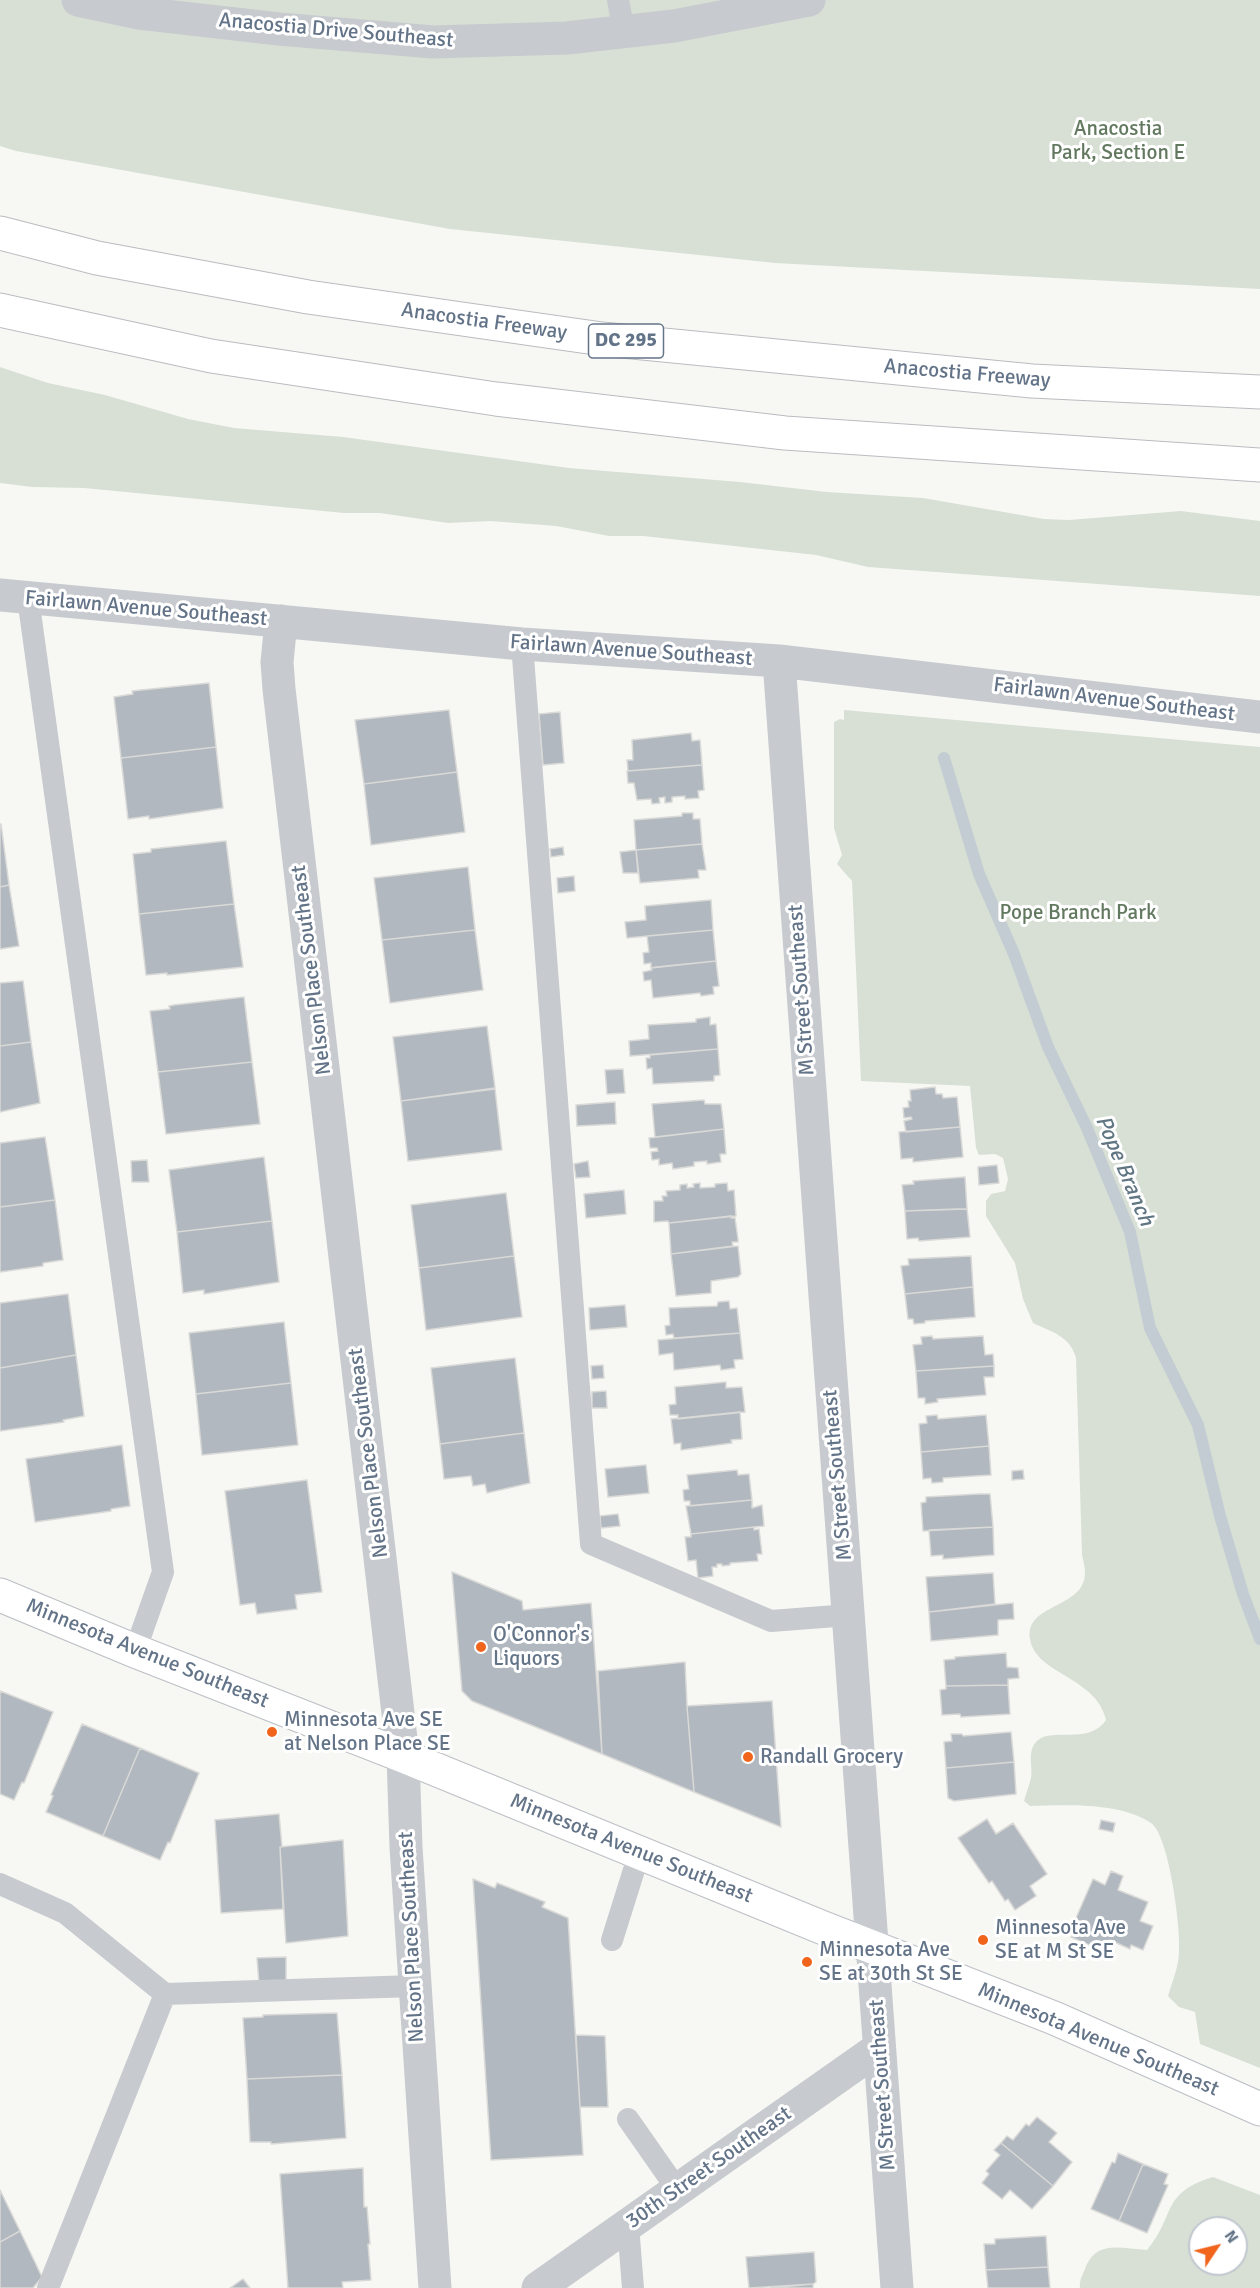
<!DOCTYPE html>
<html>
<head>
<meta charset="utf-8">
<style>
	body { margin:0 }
	#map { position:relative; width:1260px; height:2288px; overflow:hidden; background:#f7f8f4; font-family:Signika,sans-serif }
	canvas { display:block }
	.north { position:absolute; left:1188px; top:2216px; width:60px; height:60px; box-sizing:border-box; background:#fff; border:2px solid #c1c7cf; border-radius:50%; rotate:55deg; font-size:16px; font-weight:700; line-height:24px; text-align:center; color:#647488 }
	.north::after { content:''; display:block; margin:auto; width:21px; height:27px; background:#f0641c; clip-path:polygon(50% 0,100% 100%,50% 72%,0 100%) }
</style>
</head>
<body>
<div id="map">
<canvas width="1260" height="2288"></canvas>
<div class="north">N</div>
</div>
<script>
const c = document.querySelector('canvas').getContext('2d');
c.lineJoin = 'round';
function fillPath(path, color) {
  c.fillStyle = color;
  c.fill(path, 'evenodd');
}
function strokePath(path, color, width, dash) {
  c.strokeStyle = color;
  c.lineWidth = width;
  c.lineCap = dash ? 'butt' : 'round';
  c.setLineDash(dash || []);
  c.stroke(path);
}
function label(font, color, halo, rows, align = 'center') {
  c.font = font + ' Signika,sans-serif';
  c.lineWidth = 6;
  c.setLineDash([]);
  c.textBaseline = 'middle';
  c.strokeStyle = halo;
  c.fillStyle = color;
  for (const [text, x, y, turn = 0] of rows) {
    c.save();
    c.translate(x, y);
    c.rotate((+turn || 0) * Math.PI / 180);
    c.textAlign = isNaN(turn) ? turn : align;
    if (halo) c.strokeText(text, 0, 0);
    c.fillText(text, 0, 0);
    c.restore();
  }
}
fillPath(new Path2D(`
	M0,0H1260V289L775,263L450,229L16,151L0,146Z
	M0,367L48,383L105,395L188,419L234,428L343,437L569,468L740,482L827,492L923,498L1044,519L1069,520L1181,511L1260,521V596L868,567L816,555L643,536H609L556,526L490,521L448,523L380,513H344L84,488L32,487L0,483Z
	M844,710L1260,747V2068L1200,2044L1195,2012L1179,2007L1168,1996C1172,1982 1179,1966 1179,1951C1181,1929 1169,1835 1151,1823C1120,1802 1066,1805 1030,1806L1024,1801C1026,1794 1029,1786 1031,1778C1033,1766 1027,1752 1036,1742C1049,1726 1089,1746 1106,1720C1097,1677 1035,1674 1030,1639C1025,1607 1073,1608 1083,1583C1087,1574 1084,1564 1082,1555L1076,1358C1070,1336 1052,1332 1033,1323L1023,1299L1015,1263L986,1216V1201L991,1194L1005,1191L1008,1179L1003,1158L995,1154L979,1155L976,1148L970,1086L861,1081L852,881L837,864L842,855L834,828V722L840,719L844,720Z
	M1213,2177L1260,2195V2288H1080C1079,2281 1082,2276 1085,2269C1096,2239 1121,2249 1147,2250C1176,2216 1160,2193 1213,2177ZM1200,2228H1236V2264H1200Z`), '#d8e0d5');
strokePath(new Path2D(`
	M944,758L979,874L1014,954L1048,1047L1087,1128L1130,1232L1150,1328L1198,1425L1220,1516L1243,1594L1260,1639`), '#c3ccd2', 12);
const building = new Path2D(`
	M209,683L216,747L121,758L114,697L133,694L132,691Z
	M449,710L457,772L364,784L355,720Z
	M560,712L564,763L543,765L539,714Z
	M691,733L692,741L700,740L702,765L628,771L627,760H633L632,740Z
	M216,747L223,808L149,819V816L128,819L121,758Z
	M702,765L704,790L698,791L699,798L685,799V796L672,797V802L665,803V797L659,798L660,803L652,804L651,799L637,800L634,783H628L627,771Z
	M457,772L465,832L371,845L364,784Z
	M682,813H693V819H700L702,844L636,850L634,820L682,816Z
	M1,824L9,885L0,887V824Z
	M226,841L234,904L139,914L133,854L151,852V849Z
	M702,844L706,870H698L699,878L640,883L636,850Z
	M563,847L564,855L551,857L550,849Z
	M636,850L638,873H623L620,852Z
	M468,867L475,930L382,940L374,878Z
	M574,876L575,891L558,893L557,878Z
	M9,885L19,946L0,949V887Z
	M711,900L713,930L627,938L625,922L646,920L645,906Z
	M234,904L243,967L167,975V973L146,975L139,914Z
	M475,930L483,990L390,1003L382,940Z
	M713,930L716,961L656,967L651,968V963L644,964L643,953L649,952L647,936Z
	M716,961L719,986L713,987L714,994L701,996L700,993L653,998L651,980L644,981L643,972L652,970L651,968Z
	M23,981L31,1042L0,1046V983Z
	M244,997L252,1062L158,1072L150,1011L170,1009L169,1006L174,1005Z
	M710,1017V1025L716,1024L718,1049L630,1056L629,1041L649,1039L648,1025L696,1022V1019Z
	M487,1026L495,1088L401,1101L393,1037Z
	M31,1042L40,1103L0,1112V1046Z
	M718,1049L720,1075L714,1076V1081L653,1084L652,1068L647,1069L646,1058H650V1055Z
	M252,1062L260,1124L166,1134L158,1072Z
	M623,1069L625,1093L607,1094L605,1070Z
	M935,1087L936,1094H942L943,1098L957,1097L960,1127L906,1132L904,1121L912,1119L911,1117L904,1118L903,1108L909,1107L908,1101H911L910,1090Z
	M495,1089L502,1150L408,1161L401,1101Z
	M704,1100L705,1104H721L724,1129L655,1137L652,1104Z
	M615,1102L616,1124L577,1126L576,1105Z
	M960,1127L963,1157L913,1162V1158L901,1159L899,1132Z
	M724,1129L726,1154H720L721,1162L707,1164V1161L694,1162V1166L673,1169L672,1163L659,1165V1159L652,1160L651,1152L658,1151L657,1148H650L649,1138Z
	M45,1137L55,1200L0,1207V1143Z
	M264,1157L272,1221L177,1232L169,1170Z
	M147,1160L149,1182H132L131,1161Z
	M588,1161L590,1177L576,1178L574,1164Z
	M997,1165L999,1183L979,1185L978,1167Z
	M965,1177L967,1209L905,1211L902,1185L914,1184L913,1181Z
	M700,1183V1188L715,1187V1184L727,1183L728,1191L734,1190L736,1216L669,1223L668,1221L654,1222V1201H663L662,1196H667L666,1191L680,1190V1185L687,1184V1188L694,1187L693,1184Z
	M624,1190L626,1214L586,1218L584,1194Z
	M506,1193L514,1256L419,1268L411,1205Z
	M55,1200L63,1260L43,1263V1266L0,1272V1207Z
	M956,1209H967L970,1237L919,1241L918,1238L907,1239L905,1211Z
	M731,1216V1218H735L738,1239V1242H732L733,1246L671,1254L669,1223Z
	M272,1221L279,1282L204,1294V1290L183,1293L177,1232Z
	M738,1246L741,1274L738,1277L711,1281V1293L676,1296L671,1254Z
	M514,1256L522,1317L426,1330L419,1268Z
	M971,1256L973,1287L905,1294L901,1266L909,1265L908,1259Z
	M973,1287L975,1317L925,1321V1323L914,1324L913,1319H908L905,1294Z
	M68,1294L76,1355L0,1368V1303Z
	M729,1301L730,1309L737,1308L740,1333L674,1338L673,1334L666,1335L665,1326L670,1325L669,1308L717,1306L718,1302Z
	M625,1305L627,1327L590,1330L589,1308Z
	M284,1322L291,1383L196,1394L189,1333Z
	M740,1333L743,1359L734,1360L735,1368L721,1370L720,1365L674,1370L673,1353L659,1355L658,1340Z
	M932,1336L933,1339L983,1336L985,1355L993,1354L994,1366L916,1371L913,1345L922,1344L921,1337Z
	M76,1355L84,1416L63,1420L64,1422L0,1431V1368Z
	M515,1358L524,1433L440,1444L431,1368Z
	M603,1365L604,1378L592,1379L591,1366Z
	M994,1366V1377H984L986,1395L937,1399L938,1402L925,1404V1398H918L916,1371Z
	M726,1382V1388L742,1387L745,1412L678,1419V1415H670L669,1405L676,1404L675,1387Z
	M291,1383L298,1445L202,1455L196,1394Z
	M606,1391L607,1408H592V1392Z
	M740,1412L742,1439L731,1440L732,1443L681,1450V1443L674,1444L671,1419Z
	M937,1415L938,1419L986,1415L989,1446L921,1452L919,1424L927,1423L926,1416Z
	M524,1433L530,1483L487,1493L485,1484L473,1486L471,1476L444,1479L440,1444Z
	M122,1445L130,1506L111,1509V1511L35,1522L26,1459Z
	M989,1446L991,1475L943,1478V1482L932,1483L931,1478L923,1479L921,1452Z
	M646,1465L649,1493L608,1497L605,1469Z
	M737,1470L738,1475L749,1474L752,1500L690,1506V1501H684L683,1490L689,1489L687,1475Z
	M1023,1470L1024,1479L1012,1480V1471Z
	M307,1480L322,1592L295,1595L297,1609L257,1614L255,1603L240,1605L225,1491Z
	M979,1494H990L993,1527L923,1531L921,1503L926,1502V1497Z
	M752,1500V1508L762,1505L764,1526L691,1534L686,1506Z
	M618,1514L620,1526L601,1528L600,1516Z
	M754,1527V1530L759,1529L762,1554H757L758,1561L730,1563V1565L722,1566V1564H717V1567H712L713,1576L698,1578L696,1560L688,1561L685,1537H691V1534Z
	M993,1527L994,1555L943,1559V1555L931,1556L929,1530Z
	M452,1572L522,1601L523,1610L591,1603L602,1754L472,1701L462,1691Z
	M993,1573L995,1604L929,1612L926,1577Z
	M1013,1603L1014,1619L998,1620V1635L931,1641L929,1612Z
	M1006,1653L1007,1667L1018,1668L1019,1678L1008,1679V1685L946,1686L944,1660L955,1659V1657Z
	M685,1662L687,1706L694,1792L602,1754L598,1671Z
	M1008,1685L1010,1714L961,1717L960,1714L942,1715L940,1690L946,1689V1686Z
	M0,1691L53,1712L24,1783L22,1782L14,1800L0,1794Z
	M772,1701L781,1827L694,1792L687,1706Z
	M82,1724L140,1748L103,1836L46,1812L53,1796L51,1795Z
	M1011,1732L1014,1762L946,1768L944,1742L952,1741L951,1734H962L963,1736Z
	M140,1748L199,1773L170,1843L168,1842L160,1860L103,1836Z
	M1014,1762L1016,1794L954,1801L948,1798L946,1768Z
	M279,1814L282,1847H280L283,1909L221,1913L215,1820Z
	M987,1819L996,1834L1013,1823L1047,1874L1030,1886L1036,1896L1015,1910L1008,1899L1005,1901L992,1881L989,1883L958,1838Z
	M1101,1820L1115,1823L1113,1832L1099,1829Z
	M343,1840L348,1936L286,1943L280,1847Z
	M1111,1871L1123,1876L1118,1890L1148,1902L1140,1921L1153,1926L1143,1950L1131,1945L1130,1949L1110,1940L1106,1947L1100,1944L1098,1949L1071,1937L1076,1926L1073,1925L1093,1879L1105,1885Z
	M473,1879L495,1888L497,1883L510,1888L545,1902L542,1907L568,1918L583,2155L491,2160Z
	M286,1957V1983H259L257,1958Z
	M337,2013L342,2075L247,2079L243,2018L263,2017V2015Z
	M576,2035L605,2036L608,2107H580Z
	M342,2075L346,2138L271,2144V2142H250L247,2079Z
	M1037,2117L1057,2133L1049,2142L1072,2162L1053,2186L1001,2143L1007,2136L1013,2140L1026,2124L1029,2126Z
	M1001,2143L1053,2186L1032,2209L1010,2190L1002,2199L982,2183L989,2174L986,2171L1000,2155L994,2150Z
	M1118,2153L1143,2164L1119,2221L1091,2209L1112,2162L1115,2163Z
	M1143,2164L1168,2174L1164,2184L1168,2185L1147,2233L1119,2221Z
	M363,2168L364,2207H367L370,2244H368L371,2280L342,2282L343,2288H288L280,2174Z
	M0,2190L20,2231L0,2242Z
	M20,2231L42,2277L33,2288H0V2242Z
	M1046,2236L1048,2267L986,2270L984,2244H995V2239Z
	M814,2252L816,2282L813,2284L749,2288L746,2257Z
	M1048,2267L1050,2288H988L986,2270Z
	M243,2279L250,2288H230L240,2281Z
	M813,2284V2288H771Z`);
fillPath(building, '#b1b8bf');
strokePath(building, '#d9d9d7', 1.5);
const secondary = new Path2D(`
	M0,1595L135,1651L403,1756L821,1927L1054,2018L1260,2109`);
const highway = new Path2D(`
	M0,233L97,258L308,297L602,339L1032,381L1260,392
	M0,310L211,356L496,399L785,433L1260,465`);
strokePath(secondary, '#bbbfc5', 35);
strokePath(highway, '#b9bcc0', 35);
strokePath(new Path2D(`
	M618,0L624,32
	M28,598L163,1572L135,1651
	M522,644L591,1544L771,1621L849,1615
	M0,1884L65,1913L165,1994L48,2288
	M612,1940L639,1854
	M165,1994L415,1986
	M628,2119L677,2189
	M628,2225L633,2288`), '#c7cace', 22);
strokePath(new Path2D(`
	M78,0L139,13L279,29L433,42L567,38L674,26L809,0
	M0,595L522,644L779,661L1260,717
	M281,621L277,662L279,689L403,1756L406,1847L435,2288
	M779,661L897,2288
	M538,2288L879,2048`), '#c7cace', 33);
strokePath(secondary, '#fff', 33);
strokePath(highway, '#fff', 33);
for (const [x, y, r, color] of [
	[481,1647,6,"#f0641c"],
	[272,1732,6,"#f0641c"],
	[748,1757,6,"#f0641c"],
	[983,1940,6,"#f0641c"],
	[807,1962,6,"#f0641c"]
]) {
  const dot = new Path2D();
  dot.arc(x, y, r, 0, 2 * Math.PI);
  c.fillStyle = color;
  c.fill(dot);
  strokePath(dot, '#fff', 2);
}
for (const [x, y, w] of [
	[626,341,75]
]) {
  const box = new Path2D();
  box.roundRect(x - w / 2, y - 17, w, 34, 4.5);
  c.fillStyle = '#fff';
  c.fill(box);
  strokePath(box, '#647488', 1.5);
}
label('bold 20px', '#647488', null, [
	["DC 295",626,341]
]);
label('21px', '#647488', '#fff', [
	["Anacostia Drive Southeast",336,31,5],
	["Anacostia Freeway",484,322,8],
	["Anacostia Freeway",967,374,5],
	["Fairlawn Avenue Southeast",146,609,5],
	["Fairlawn Avenue Southeast",631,651,4],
	["Fairlawn Avenue Southeast",1114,700,7],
	["Nelson Place Southeast",312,970,-97],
	["M Street Southeast",802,990,-94],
	["Nelson Place Southeast",369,1453,-97],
	["M Street Southeast",838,1475,-95],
	["Minnesota Avenue Southeast",147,1654,22],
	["Minnesota Avenue Southeast",631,1849,22],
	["Nelson Place Southeast",412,1937,-93],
	["Minnesota Avenue Southeast",1098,2040,23],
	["M Street Southeast",883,2085,-94],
	["30th Street Southeast",709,2168,-35]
]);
label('21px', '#627960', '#fff', [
	["Anacostia",1118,129],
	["Park, Section E",1118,153],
	["Pope Branch Park",1078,913]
]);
label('21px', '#647488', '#fff', [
	["O'Connor's",493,1635],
	["Liquors",493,1659],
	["Minnesota Ave SE",284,1720],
	["at Nelson Place SE",284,1744],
	["Randall Grocery",760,1757],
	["Minnesota Ave",995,1928],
	["SE at M St SE",995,1952],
	["Minnesota Ave",819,1950],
	["SE at 30th St SE",819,1974]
], 'left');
label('italic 22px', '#607683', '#fff', [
	["Pope Branch",1124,1171,67]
]);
</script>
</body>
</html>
